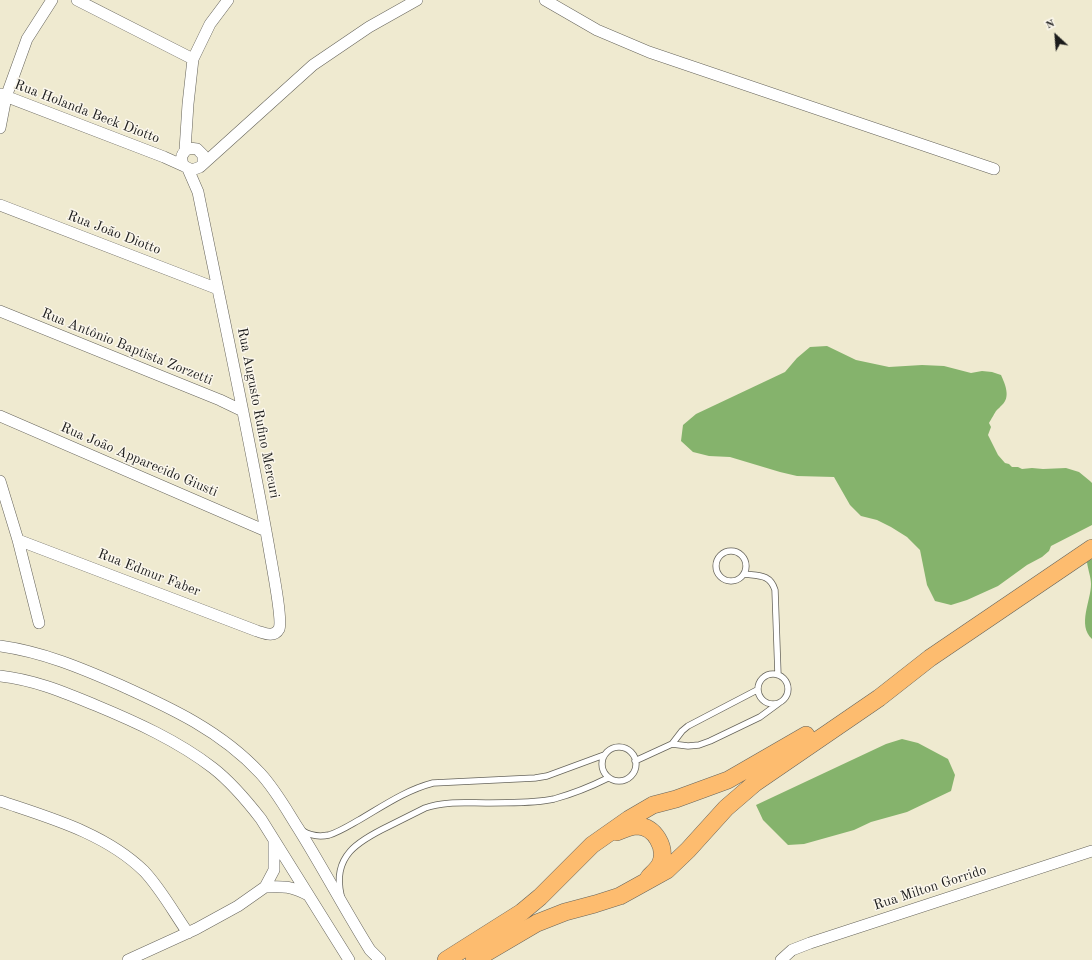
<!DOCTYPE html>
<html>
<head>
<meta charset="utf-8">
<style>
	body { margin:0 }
	#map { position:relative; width:1092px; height:960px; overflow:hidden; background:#efead0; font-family:"Old Standard TT",serif }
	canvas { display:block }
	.north { position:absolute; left:1036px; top:16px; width:40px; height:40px; -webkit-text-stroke:3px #fbf7ec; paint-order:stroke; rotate:334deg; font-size:11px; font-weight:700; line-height:16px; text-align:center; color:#1c1c1c }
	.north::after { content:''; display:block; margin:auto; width:14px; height:18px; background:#1c1c1c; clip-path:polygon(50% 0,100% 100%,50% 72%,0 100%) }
</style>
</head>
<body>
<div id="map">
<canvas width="1092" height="960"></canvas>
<div class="north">N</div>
</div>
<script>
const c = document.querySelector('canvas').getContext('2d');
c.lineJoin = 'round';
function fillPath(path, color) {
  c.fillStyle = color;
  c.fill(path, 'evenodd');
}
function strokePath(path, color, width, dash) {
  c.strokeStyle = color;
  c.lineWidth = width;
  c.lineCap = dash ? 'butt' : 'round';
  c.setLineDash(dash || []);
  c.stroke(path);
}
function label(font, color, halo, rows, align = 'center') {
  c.font = font + ' "Old Standard TT",serif';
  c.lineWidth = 3;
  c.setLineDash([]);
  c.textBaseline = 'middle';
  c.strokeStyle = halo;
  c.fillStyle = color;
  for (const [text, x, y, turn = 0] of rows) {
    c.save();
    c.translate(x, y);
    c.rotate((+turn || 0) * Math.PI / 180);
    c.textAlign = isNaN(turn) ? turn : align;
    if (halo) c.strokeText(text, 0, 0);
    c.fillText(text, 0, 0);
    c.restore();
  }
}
fillPath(new Path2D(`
	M827,346L856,360L889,367L922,365L944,366L971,373L982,371L992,372L1001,375C1005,384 1011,397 1002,405C1000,407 999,408 996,411C993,416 992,418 989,423L991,427L988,435L998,455L1005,463L1009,464L1012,467H1018L1022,469L1032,468L1043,469L1066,468L1079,472L1090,481L1092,483V525L1051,546L1049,551L1042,557L1027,565L998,586L967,600L951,605L935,601L927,585L920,550L907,537L891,527L877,520L861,516L850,505L834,477L797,476L780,472L730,457L709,456L693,452L681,441L683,425L696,414L785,372L797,358L810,347Z
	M1092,559V639C1077,625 1091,601 1091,584C1091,577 1088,570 1087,562Z
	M902,739L918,743L948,759L955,775L951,791L907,812L871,822L854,830L804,844L788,845L763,820L756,805L886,744Z`), '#85b36c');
const service = new Path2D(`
	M716 566a15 15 0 1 1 30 0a15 15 0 1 1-30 0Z
	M744,574C759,576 770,574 775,590L778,675
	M758 689a15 15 0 1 1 30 0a15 15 0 1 1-30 0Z
	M672,744L682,731L688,726L757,690
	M602 764a17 17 0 1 1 34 0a17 17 0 1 1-34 0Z
	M635,761L672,744L688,746L699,745L710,741L760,717L779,703
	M303,831C311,836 319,837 329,835C339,832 350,825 359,820C383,806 406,790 433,783L535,778L547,776L604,755
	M341,895C332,856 358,841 389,826C401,820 413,814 425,808C444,801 466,803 486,803C508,802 532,804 554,799C572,794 592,786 608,778`);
const minor = new Path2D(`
	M77,0L193,59
	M545,0L597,30L649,52L994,169
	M0,94L164,157L184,166
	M0,128L6,97L27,39L52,0
	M185,150L188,104L193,59L210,24L228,0
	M203,164V155L197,149L189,148C181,153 180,159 184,166L192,170L200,167L313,65L369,27L417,0
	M0,205L218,289
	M0,311L220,400L243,411
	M0,416L266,531
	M0,481L18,540L39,623
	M18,540L257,631C264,633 274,638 279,629C283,620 271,561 269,548C248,429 222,311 198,192L188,169
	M0,646C43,652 81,668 120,685C171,708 221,731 260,773C275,789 286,809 298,828C323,868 345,910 370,950L380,960
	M0,676C35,680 63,692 95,705C136,722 178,741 213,768C231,782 247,801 261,819L349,960
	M0,801C50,818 105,833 144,871C161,889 174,913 188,933
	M265,887C283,886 292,886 308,895
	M128,960L196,929L238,906L265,887L274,870V840
	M781,960L792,950L810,943L1092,851`);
const primary = new Path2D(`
	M617,832C624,829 631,826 638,826C655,827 666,847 661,862C659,868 654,872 649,877
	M446,960L522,912L540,897L592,845L629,819L653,805L676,799L728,780L806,735
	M474,960L537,923L565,912L595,904L620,896L667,870L688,850L726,808L755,783L879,698L930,658L1092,548`);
strokePath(service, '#66645b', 7);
strokePath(minor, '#66645b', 12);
strokePath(primary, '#66645b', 18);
strokePath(service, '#fff', 5.5);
strokePath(minor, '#fff', 11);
strokePath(primary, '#fdbc6f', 17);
label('14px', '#1c1c1c', '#fbf7ec', [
	["Rua Holanda Beck Diotto",87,112,21],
	["Rua João Diotto",114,233,21],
	["Rua Antônio Baptista Zorzetti",127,347,22],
	["Rua Augusto Rufino Mercuri",258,413,79],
	["Rua João Apparecido Giusti",139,460,23],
	["Rua Edmur Faber",149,573,21],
	["Rua Milton Gorrido",930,888,-18]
]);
</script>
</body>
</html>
